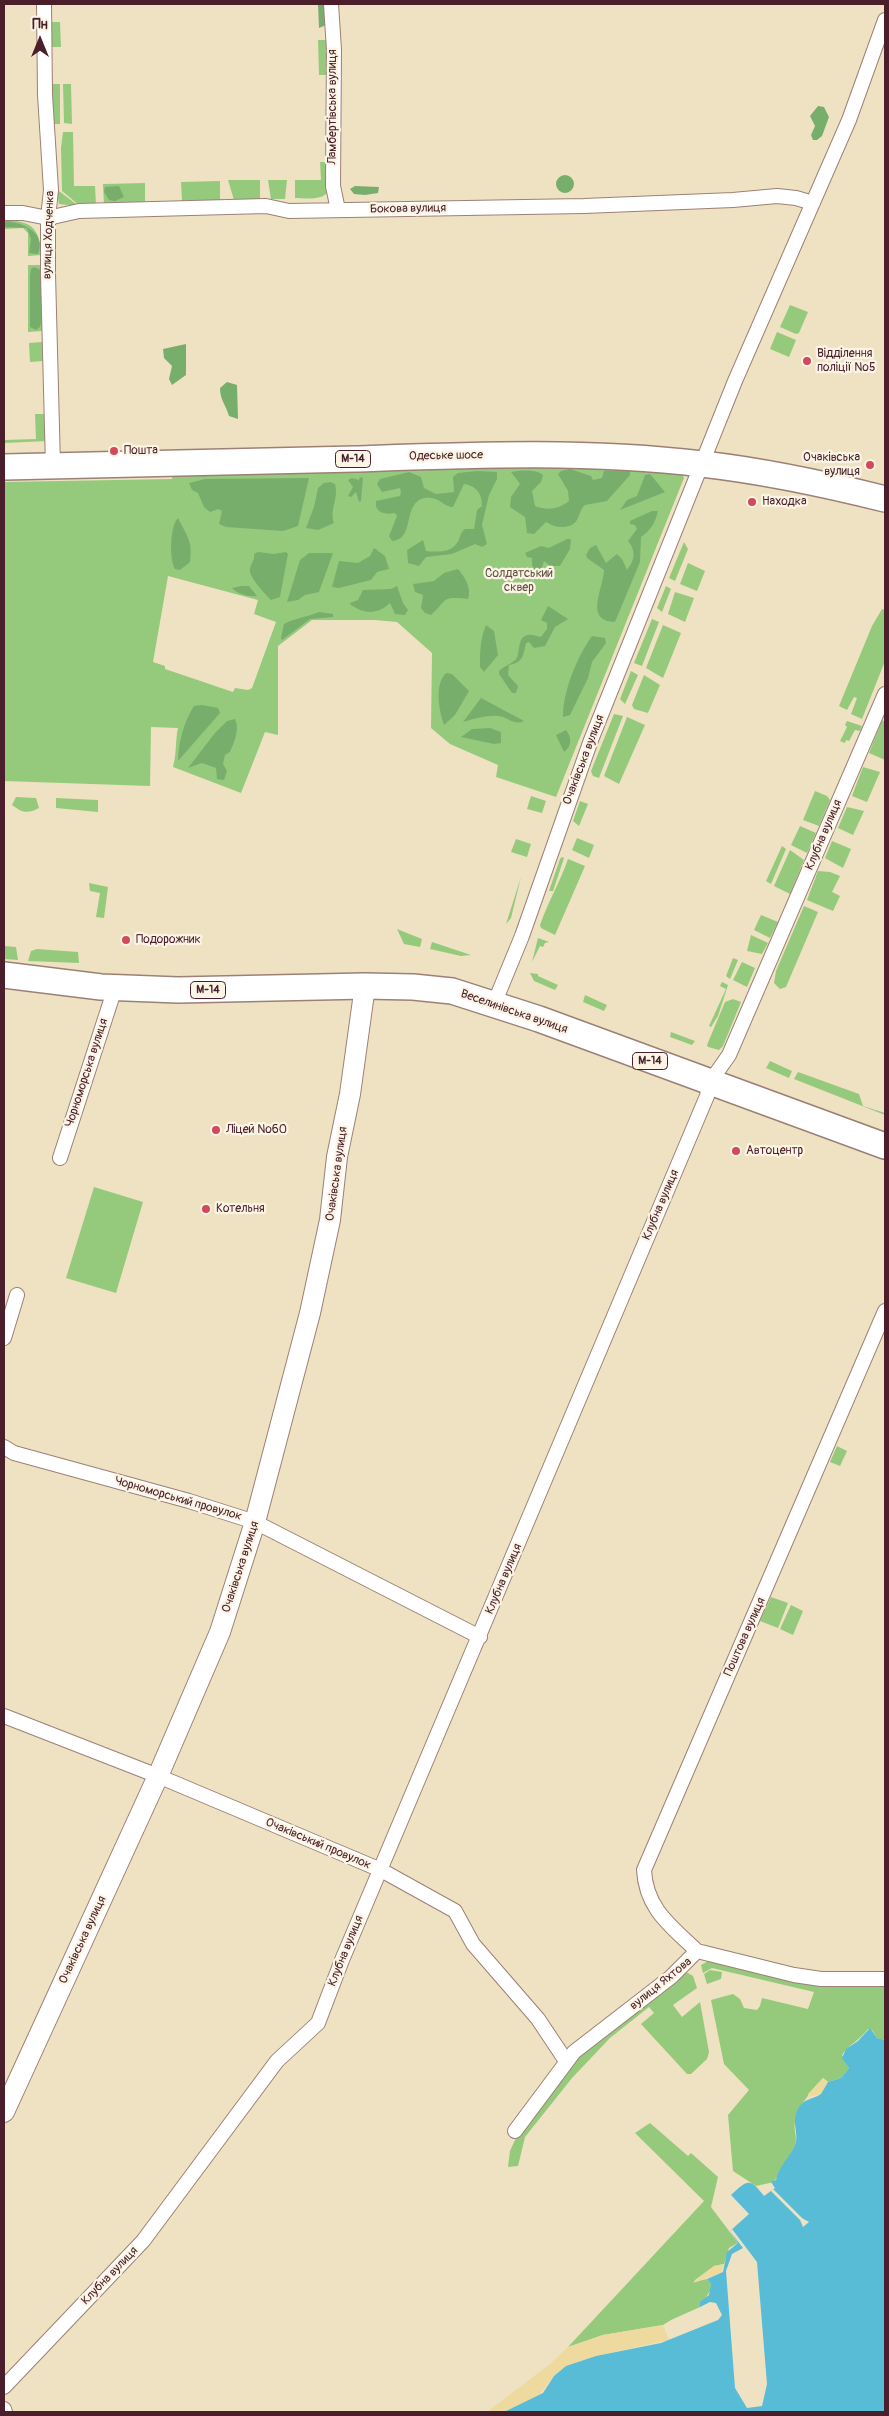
<!DOCTYPE html>
<html>
<head>
<meta charset="utf-8">
<style>
	body { margin:0 }
	#map { position:relative; width:889px; height:2416px; overflow:hidden; background:#eee2c2; font-family:Pangolin,sans-serif }
	canvas { display:block }
	.frame { position:absolute; inset:0; border:5px solid #4a1f2b; pointer-events:none }
	.north { position:absolute; left:15px; top:15px; width:50px; height:50px; -webkit-text-stroke:4px #fcf5e5; paint-order:stroke; rotate:0deg; font-size:14px; font-weight:700; line-height:20px; text-align:center; color:#4a1f2b }
	.north::after { content:''; display:block; margin:auto; width:18px; height:22px; background:#4a1f2b; clip-path:polygon(50% 0,100% 100%,50% 72%,0 100%) }
</style>
</head>
<body>
<div id="map">
<canvas width="889" height="2416"></canvas>
<div class="frame"></div>
<div class="north">Пн</div>
</div>
<script>
const c = document.querySelector('canvas').getContext('2d');
c.lineJoin = 'round';
function fillPath(path, color) {
  c.fillStyle = color;
  c.fill(path, 'evenodd');
}
function strokePath(path, color, width, dash) {
  c.strokeStyle = color;
  c.lineWidth = width;
  c.lineCap = dash ? 'butt' : 'round';
  c.setLineDash(dash || []);
  c.stroke(path);
}
function label(font, color, halo, rows, align = 'center') {
  c.font = font + ' Pangolin,sans-serif';
  c.lineWidth = 4.5;
  c.setLineDash([]);
  c.textBaseline = 'middle';
  c.strokeStyle = halo;
  c.fillStyle = color;
  for (const [text, x, y, turn = 0] of rows) {
    c.save();
    c.translate(x, y);
    c.rotate((+turn || 0) * Math.PI / 180);
    c.textAlign = isNaN(turn) ? turn : align;
    if (halo) c.strokeText(text, 0, 0);
    c.fillText(text, 0, 0);
    c.restore();
  }
}
fillPath(new Path2D(`
	M50,22H60L61,47H50Z
	M318,40H327L328,88L327,75H319Z
	M52,84H60V124H53Z
	M63,84H71L72,124L64,123Z
	M63,132H73L74,186H95L96,205L80,206L62,191L61,148Z
	M320,162H328V192C321,201 305,198 295,198V180H321Z
	M228,180H260V199L234,200Z
	M268,180H287L285,199H271Z
	M220,181V200L182,201L181,182Z
	M145,183V203L104,205L103,184Z
	M59,191L76,204V206L59,204L57,192Z
	M4,220C31,221 40,227 41,255L28,256V233L23,228L4,229Z
	M28,265H42V331L28,332Z
	M790,305L808,312L799,333L796,334L780,327Z
	M777,332L796,340L789,357L770,349Z
	M42,342L43,361L30,362L29,343Z
	M35,414H46L48,441L4,443V440L36,439Z
	M570,465L682,474L684,478L556,797L496,777L498,765L450,744L431,728L432,653L397,622L375,620H312L278,646V735L265,732L241,793L173,767C177,752 175,742 178,728L151,727L150,786L4,781V482L172,479L173,473ZM168,576L258,600L254,614L276,622L252,688L248,690L235,688L233,692L165,669V666L153,662Z
	M684,542L688,549L675,581L669,578Z
	M688,563L705,571L697,591L680,584Z
	M666,586L671,589L662,612L657,608Z
	M675,592L694,598L685,622L668,614Z
	M882,609L885,610V661L862,719L851,714L857,698L854,697L847,710L839,706L872,626Z
	M652,619L659,622L642,666L634,663Z
	M663,625L681,633L663,678L646,668Z
	M631,671L638,675L625,704L620,699Z
	M644,675L660,685L648,713L634,709L632,705Z
	M614,714L623,716L599,778L593,776L591,771Z
	M627,717L645,725L619,784L604,776Z
	M882,720L885,722V760L869,753Z
	M847,721L862,726L860,731L855,730L849,741L846,740L845,743L840,741L847,727L845,725Z
	M863,767L880,772L867,802L852,796Z
	M815,791L827,796L830,800L819,826L803,820Z
	M531,796L546,801L542,813L527,809Z
	M16,797L36,798L39,808C27,814 23,813 12,805Z
	M56,798L98,800V812L56,808Z
	M580,801L588,804L579,826L573,821Z
	M847,807L864,811L853,835L838,828Z
	M800,826L816,833L807,853L791,845Z
	M577,838L594,845L589,858L572,850Z
	M516,839L531,844L527,857L511,852Z
	M832,841L851,849L843,868L825,858Z
	M782,846L786,849L771,884L766,881Z
	M790,850L804,860L790,894L774,886Z
	M562,857L564,858L553,891H549L560,859Z
	M568,859L585,866L555,935L541,928L540,925C548,902 560,882 568,859Z
	M818,871L830,872L840,876L832,892L840,896L833,911L807,900Z
	M521,877L511,918L506,924Z
	M89,883L108,887L104,918L96,917L100,893L90,891Z
	M804,906L818,912L786,987L780,989L774,983L776,971Z
	M761,915L778,922L770,938L754,930Z
	M397,929L422,939L420,947L404,944Z
	M751,935L768,943L762,954L747,951Z
	M538,938L549,942L545,943L543,947L540,946L532,962Z
	M432,942L471,955L461,956L430,949Z
	M4,946L16,947L18,960L4,959Z
	M37,949L78,952L79,963L28,961L31,951Z
	M733,958L738,960L730,979L726,976Z
	M742,962L755,968L747,987L733,980Z
	M530,973L538,974V976L558,985L555,990L534,981Z
	M722,982L728,985L718,1016L711,1027L709,1026L726,989L720,986Z
	M585,995L607,1005L604,1011L583,1002Z
	M733,999L741,1002L723,1046L719,1050L708,1047L707,1045L725,1002Z
	M671,1032L695,1041L692,1045L670,1037Z
	M770,1061L792,1071L789,1078L766,1068Z
	M798,1072L859,1094L863,1106L885,1113V1115L794,1079Z
	M94,1187L143,1202L116,1293L66,1278Z
	M837,1446L847,1451L840,1466L830,1462Z
	M771,1597L788,1603L778,1628L760,1621Z
	M791,1605L803,1611L793,1635L780,1629Z
	M712,1959L885,1982V2040L877,2038L872,2030L868,2029C860,2040 848,2045 842,2055L849,2068L841,2078L828,2082L823,2078C811,2091 798,2106 795,2122C793,2130 798,2137 795,2145C790,2158 780,2171 774,2182L756,2186L733,2171L728,2115L749,2090L724,2064L711,2000L733,1994L740,1999L744,2008L757,2010L760,2006L762,1998L808,2009L814,1992L712,1968L703,1973L701,1965Z
	M710,1970L722,1972L721,1979L707,1984L704,1974Z
	M686,1972L693,1976L697,1988L673,2005L682,2017L700,2002L709,2052L707,2059L691,2074H687L641,2024L654,2013L649,2007L610,2038L572,2078L525,2137L518,2166L508,2167L510,2151L519,2131L576,2054Z
	M650,2123L688,2156L691,2153L718,2177L711,2207L738,2243L729,2248L724,2264L714,2266L695,2280L694,2282L707,2279L711,2284L710,2291L700,2307L671,2320L663,2325L603,2335L568,2347L704,2201L635,2133Z`), '#95ca7c');
fillPath(new Path2D(`
	M318,4H325L326,25L319,28Z
	M818,106L824,107L829,117L822,136L817,140H813L811,135L815,126L810,116Z
	M556 184a9 9 0 1 1 18 0a9 9 0 1 1-18 0Z
	M119,186L124,197L115,201L109,200L104,192L105,187Z
	M355,186L379,187L378,193L365,195L354,194L350,189Z
	M7,221C23,223 47,233 38,254L29,253L31,239L27,228L4,227V222Z
	M34,267L41,270V323L40,327L36,330L30,327V275L31,269Z
	M186,344V375L172,385L169,379L172,366L164,358L163,349Z
	M227,382L237,385L238,419L229,416C226,405 220,400 220,388Z
	M570,469L591,476L593,480L602,478L604,471H630V475L607,501L585,505C580,510 580,514 577,520C571,530 555,528 546,522L534,534L527,533L525,517L510,507L511,497L520,484L511,472C521,470 536,469 543,475L541,482L532,491L535,506C548,511 559,509 569,501L568,491L558,474L561,471Z
	M477,471L497,472V479L489,495L482,525L487,544L482,547L475,544L452,554L426,557L419,566L408,563L407,550L423,540L426,551C436,552 451,553 457,543C461,537 459,534 465,529H474L477,510L482,506C482,494 477,486 464,484L453,507C445,507 440,499 432,498C399,495 418,540 392,541L389,536L397,516L395,513C386,515 374,513 376,501L400,496L401,492L400,488L382,492L377,484L380,479L409,472L421,477L424,488L436,494L454,492L453,477L458,473Z
	M650,474L665,492L620,510L627,500L637,496L645,475Z
	M360,477L363,478L361,501L359,502L356,492L351,497L348,496L353,487L348,480L352,478L359,480Z
	M309,478L298,526L283,531L226,527L219,524L222,511L218,509L210,512L204,507L198,493L192,490L189,483L205,479Z
	M330,482L335,484C339,500 329,509 334,523L318,530L306,528L314,507L318,488L324,483Z
	M652,511H658C655,523 651,530 641,537L640,562L615,622C584,621 603,590 604,570L587,558L586,555L590,548L596,545L606,563L617,554L622,559L627,570C634,561 637,552 628,541L637,529L635,525L630,524V521Z
	M178,518C187,536 193,541 190,562L180,570L175,569C169,560 170,525 178,518Z
	M567,539H571L570,549L560,566H550L544,561L541,571L535,570L532,565V558L527,557L525,553L541,546L549,548Z
	M374,548L385,556L389,569L377,572L371,580L339,588L332,587L339,561L358,563L370,556Z
	M258,552L274,554L286,552L288,554L280,597L271,600C265,594 248,576 250,569C251,562 255,561 254,554Z
	M309,553H333L319,592L305,595L298,600L287,602L300,560Z
	M458,569C465,577 472,589 468,599C440,596 448,600 431,615L425,613L421,608L423,595L415,592L413,584L434,581L444,573Z
	M241,586H249L257,596C249,597 237,594 232,588Z
	M397,586L403,603L408,610L405,615L395,614L390,603C378,614 366,615 351,605L350,603L358,600L363,590L391,589Z
	M548,606L568,619L555,627L545,646L534,648L529,642L526,643C523,655 524,662 509,665L508,675L518,686L516,693H512L499,674V671C504,666 512,664 516,659C521,653 516,636 529,635C532,634 537,637 541,637L547,629V623L541,620Z
	M319,612L333,614V617L310,619L282,640L281,638L284,624C295,618 307,617 319,612Z
	M486,625L494,631L498,655L484,672L480,667C480,652 480,640 486,625Z
	M592,636L605,638L606,643L592,662L588,678L570,715L563,717C563,691 577,657 592,636Z
	M446,673L452,674L469,691L455,715L444,725C439,710 434,685 446,673Z
	M481,698L524,721C513,726 509,717 498,716C488,715 474,719 463,722Z
	M202,705L218,708L220,713L178,761C178,744 184,721 194,706Z
	M235,719C240,730 234,742 230,752L225,755L223,764L227,771L224,780L217,779L216,768L202,763L188,768L215,733L227,721Z
	M490,728L501,732V743L494,744L461,737L472,729Z
	M566,730C572,738 572,746 564,752L556,735Z`), '#78ae6c');
fillPath(new Path2D(`
	M823,2078L828,2082L821,2094L808,2097V2094Z
	M724,2264L721,2273L693,2283L714,2266Z
	M663,2325L669,2340L596,2356L566,2366L554,2376L539,2395L504,2412H487L550,2364L568,2347L603,2335Z`), '#eeda9e');
fillPath(new Path2D(`
	M870,2028L877,2038L885,2040V2412H504L543,2393L554,2376L566,2366L596,2356L661,2343L718,2320L722,2315L716,2303L710,2302L700,2307V2302L709,2295L711,2284L707,2279L723,2272L727,2252L738,2243L730,2231L749,2214L731,2195C748,2179 750,2178 764,2196L775,2188L771,2182L776,2180C778,2166 792,2156 796,2142C798,2132 792,2123 797,2111C803,2098 812,2100 821,2094L828,2082L841,2078L849,2068L842,2058L846,2049L858,2041Z`), '#58bcd6');
fillPath(new Path2D(`
	M773,2189L802,2218L809,2222L803,2227L800,2220L771,2191Z
	M732,2229L757,2262L767,2384L762,2406L747,2408L735,2388L726,2271L732,2254L743,2248L730,2231Z`), '#eee2c2');
const street = new Path2D(`
	M44,4L45,95L51,190L48,218V274L53,466
	M331,4L334,50L333,186L338,210
	M4,213H23L48,218L79,211L266,206L289,211L584,206L733,200L777,196L796,198L813,203
	M494,1004L522,936L591,740L735,381L849,120L885,20
	M60,1158L115,988
	M4,1338L17,1295
	M4,1447L14,1453L189,1501L255,1522L480,1637
	M4,1716L158,1776L381,1870L455,1911L473,1944L538,2019L566,2061
	M697,1951C671,1926 646,1909 644,1870L885,1311
	M697,1951L794,1975L821,1979H885
	M515,2131L574,2052L671,1977L697,1951
	M4,2387L143,2241L277,2061L318,2023L342,1960L707,1096L710,1082L729,1055L885,694
	M4,2409L5,2412`);
const secondary = new Path2D(`
	M4,2112L158,1776L220,1632L255,1522L310,1313L330,1220L337,1157L350,1094L365,986`);
const highway = new Path2D(`
	M4,467C121,465 238,462 355,459C470,455 587,450 702,464C764,471 825,484 885,499
	M4,975L101,987L178,990L365,986L413,987L452,991L539,1019L885,1146`);
strokePath(street, '#9c8076', 16);
strokePath(secondary, '#9c8076', 22);
strokePath(highway, '#9c8076', 28);
strokePath(street, '#fff', 14);
strokePath(secondary, '#fff', 20);
strokePath(highway, '#fff', 25);
for (const [x, y, r, color] of [
	[807,361,5,"#d1495b"],
	[114,451,5,"#d1495b"],
	[870,465,5,"#d1495b"],
	[752,502,5,"#d1495b"],
	[126,940,5,"#d1495b"],
	[216,1130,5,"#d1495b"],
	[736,1151,5,"#d1495b"],
	[206,1209,5,"#d1495b"]
]) {
  const dot = new Path2D();
  dot.arc(x, y, r, 0, 2 * Math.PI);
  c.fillStyle = color;
  c.fill(dot);
  strokePath(dot, '#fcf5e5', 2);
}
for (const [x, y, w] of [
	[353,459,35],
	[208,990,35],
	[650,1061,35]
]) {
  const box = new Path2D();
  box.roundRect(x - w / 2, y - 8.5, w, 17, 4);
  c.fillStyle = '#fcf5e5';
  c.fill(box);
  strokePath(box, '#4a1f2b', 1);
}
label('bold 11px', '#4a1f2b', null, [
	["М-14",353,459],
	["М-14",208,990],
	["М-14",650,1061]
]);
label('12px', '#4a1f2b', '#fcf5e5', [
	["Ламбертівська вулиця",333,107,-90],
	["Бокова вулиця",408,209,-1],
	["вулиця Ходченка",49,235,-88],
	["Одеське шосе",446,456,-1],
	["Очаківська вулиця",584,760,-69],
	["Клубна вулиця",824,835,-67],
	["Веселинівська вулиця",514,1012,19],
	["Чорноморська вулиця",87,1073,-72],
	["Очаківська вулиця",337,1174,-82],
	["Клубна вулиця",661,1205,-67],
	["Чорноморський провулок",178,1499,16],
	["Очаківська вулиця",241,1567,-72],
	["Клубна вулиця",504,1579,-67],
	["Поштова вулиця",745,1637,-66],
	["Очаківський провулок",318,1844,23],
	["Очаківська вулиця",83,1940,-65],
	["Клубна вулиця",346,1951,-68],
	["вулиця Яхтова",661,1984,-39],
	["Клубна вулиця",110,2276,-46]
]);
label('12px', '#4a1f2b', '#fcf5e5', [
	["Відділення",817,354],
	["поліції №5",817,368],
	["Пошта",124,451],
	["Очаківська",860,458,"right"],
	["вулиця",860,472,"right"],
	["Находка",762,502],
	["Подорожник",136,940],
	["Ліцей №60",226,1130],
	["Автоцентр",746,1151],
	["Котельня",216,1209]
], 'left');
label('12px', '#605243', '#fcf5e5', [
	["Солдатський",519,574],
	["сквер",519,588]
]);
</script>
</body>
</html>
